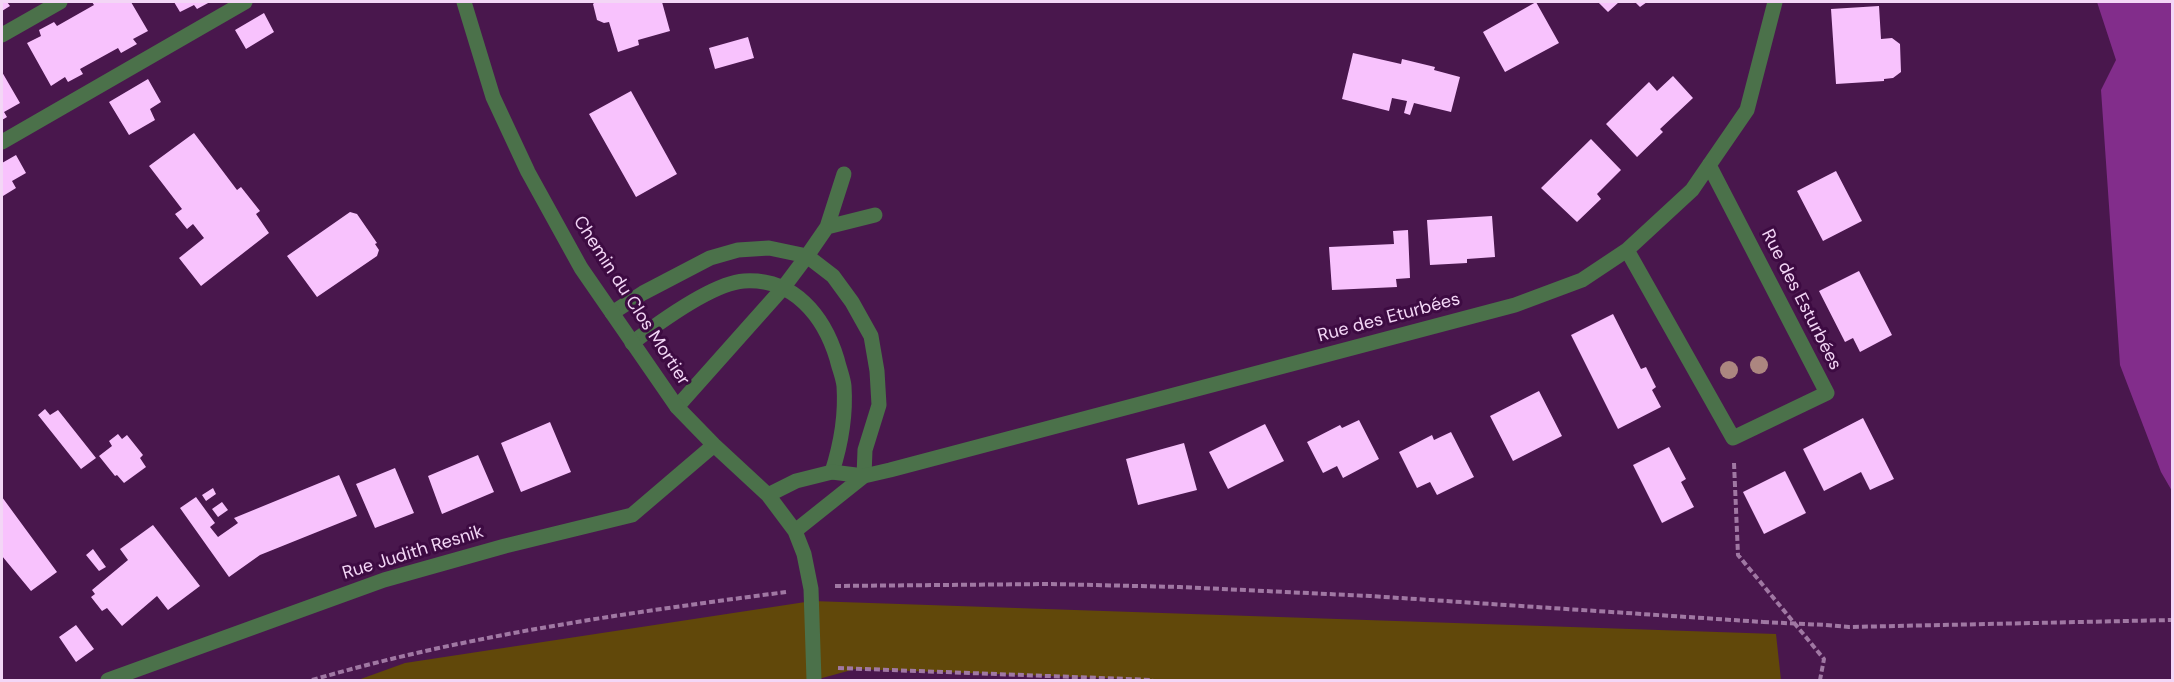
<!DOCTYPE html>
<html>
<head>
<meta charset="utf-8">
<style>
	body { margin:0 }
	#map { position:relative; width:2174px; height:682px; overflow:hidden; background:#49174d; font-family:"DM Sans",sans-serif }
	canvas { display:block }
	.frame { position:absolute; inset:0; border:3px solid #f3d6f6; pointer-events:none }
</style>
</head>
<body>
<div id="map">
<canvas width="2174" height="682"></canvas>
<div class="frame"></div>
</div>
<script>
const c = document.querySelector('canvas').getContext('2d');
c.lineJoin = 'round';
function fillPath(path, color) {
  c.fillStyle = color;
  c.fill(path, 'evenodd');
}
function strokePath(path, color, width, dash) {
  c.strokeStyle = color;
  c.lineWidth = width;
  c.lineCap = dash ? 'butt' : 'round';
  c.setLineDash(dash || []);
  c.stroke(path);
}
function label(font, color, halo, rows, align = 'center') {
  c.font = font + ' "DM Sans",sans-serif';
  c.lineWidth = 6;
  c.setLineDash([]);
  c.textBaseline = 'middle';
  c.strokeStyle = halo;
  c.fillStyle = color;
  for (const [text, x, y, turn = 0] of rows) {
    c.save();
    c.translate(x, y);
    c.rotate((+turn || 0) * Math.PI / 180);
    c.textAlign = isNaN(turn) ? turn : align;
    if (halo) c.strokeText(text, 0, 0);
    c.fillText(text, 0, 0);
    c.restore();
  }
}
fillPath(new Path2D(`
	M812,601L1776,634L1781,680H1164L855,669L815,680H358L405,663Z`), '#61480a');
fillPath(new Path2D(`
	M2097,2H2172V491L2161,472L2120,365L2101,90L2116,60Z`), '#822d8b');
fillPath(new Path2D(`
	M2,2H7L10,6L2,11Z
	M92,2H131L148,31L133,39L137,44L121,53L118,48L80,69L83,74L68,82L65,77L51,86L27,43L41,36L39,30L54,22L57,26L94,5Z
	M174,2H210L197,9L194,5L180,12Z
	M595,2H662L670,31L638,40L639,45L618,52L609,22L604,23L597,20L593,4Z
	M1536,2L1559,43L1505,72L1483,32Z
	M1598,2H1619L1608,12Z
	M1635,2H1647L1640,7Z
	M1879,6L1881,39L1892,38L1900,44L1901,72L1893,78L1884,79V81L1836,84L1831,9Z
	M264,13L274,32L246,49L235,30Z
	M748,37L754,58L715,69L709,48Z
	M1353,53L1401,64L1402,59L1435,67L1434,70L1460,77L1451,112L1414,103L1410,115L1404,113L1407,101L1392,98L1389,111L1342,99Z
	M2,72L20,103L4,112L7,117L2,120Z
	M1673,76L1693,98L1660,129L1663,132L1637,157L1606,124L1649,82L1657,91Z
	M148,79L161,102L150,109L155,120L129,135L109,102Z
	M631,91L677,174L636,197L589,114Z
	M194,133L237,190L241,187L260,211L256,214L269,233L201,286L179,258L204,238L193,224L187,229L175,214L182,209L149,166Z
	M1591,139L1621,170L1597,194L1601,199L1577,222L1541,188Z
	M16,155L26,173L12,181L16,188L3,196L2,193V163Z
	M1836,171L1862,221L1823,241L1797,191Z
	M350,212L357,214L377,243L375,244L379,250L377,256L317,297L287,256Z
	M1492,216L1495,257L1467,259V263L1430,265L1427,220Z
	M1408,230L1410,278L1396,279L1397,287L1332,290L1329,247L1394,244L1393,231Z
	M1859,271L1892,335L1860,352L1853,338L1845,342L1819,291Z
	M1613,314L1641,369L1646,367L1656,387L1652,390L1661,407L1618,429L1571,335Z
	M1539,391L1562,436L1513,461L1490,416Z
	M45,409L50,415L58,410L96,458L81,469L38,415Z
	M1863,418L1894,479L1870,490L1861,472L1824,491L1803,449Z
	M1359,420L1379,459L1343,478L1337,466L1323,473L1307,442L1340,425L1342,428Z
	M550,422L571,472L521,492L501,443Z
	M1265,424L1284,461L1228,489L1209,452Z
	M1451,432L1474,477L1437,495L1430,482L1417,488L1399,452L1432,435L1434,440Z
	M118,434L122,439L127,435L143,455L140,458L146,467L124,483L117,475L115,476L99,456L112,446L109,441Z
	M1184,443L1197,490L1138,505L1126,459Z
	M1669,447L1686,479L1681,482L1694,507L1662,523L1633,465Z
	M478,455L494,492L442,514L428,476Z
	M395,468L414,513L375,528L356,484Z
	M1785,471L1806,513L1764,534L1743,492Z
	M339,475L357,516L260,555L229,577L180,508L196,497L215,523L210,527L218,537L238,523L234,518Z
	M213,488L216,494L206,501L202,495Z
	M2,497L57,572L31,591L2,556Z
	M222,502L228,510L218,517L212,509Z
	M153,525L200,586L168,610L157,596L122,626L107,608L102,611L91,597L95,594L92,590L128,560L120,549Z
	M93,549L106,567L99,571L86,555Z
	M76,625L94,649L76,662L59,637Z`), '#f8c2fd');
strokePath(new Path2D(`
	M1734,463L1738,555L1824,659L1820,680
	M835,586L1051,584L1180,587L1370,596L1763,622
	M1826,625L1849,627L2172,620
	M838,668L1153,680
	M312,680C467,635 626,613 786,592`), '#a078a3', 4, [6, 3]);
strokePath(new Path2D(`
	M827,227L875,215
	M612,313L643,293L710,258L738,250L769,248L807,256L833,276L852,302L871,336L877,371L879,405L865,450L864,476
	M632,343C657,324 713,283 744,281C794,278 824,316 837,359C839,368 843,377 844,386C846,415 841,444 832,472
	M677,407L783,288L807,256L827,227L844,174`), '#4b714a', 15);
strokePath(new Path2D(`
	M464,2L493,97L528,172L581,268L677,407L714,445L768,495L795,531L804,554L811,589L814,680
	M2,35L60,2
	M2,142L245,2
	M1627,250L1733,438L1827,393L1709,165
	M768,495L796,481L832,472L864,476L890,470L1515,305L1582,280L1627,250L1692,190L1747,110L1775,2
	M795,531L864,476
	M108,680L384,580L505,546L632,515L714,445`), '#4b714a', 15);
strokePath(new Path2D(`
	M1763,622L1826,625`), '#a078a3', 4, [6, 3]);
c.fillStyle = '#ac8680';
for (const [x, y] of [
	[1759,365],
	[1729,370]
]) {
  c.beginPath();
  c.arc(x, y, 9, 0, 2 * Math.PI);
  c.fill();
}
label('18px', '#f3d6f6', '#3d0b42', [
	["Rue des Esturbées",1801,300,63],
	["Chemin du Clos Mortier",631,301,57],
	["Rue des Eturbées",1389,318,-15],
	["Rue Judith Resnik",413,553,-17]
]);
</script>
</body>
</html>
